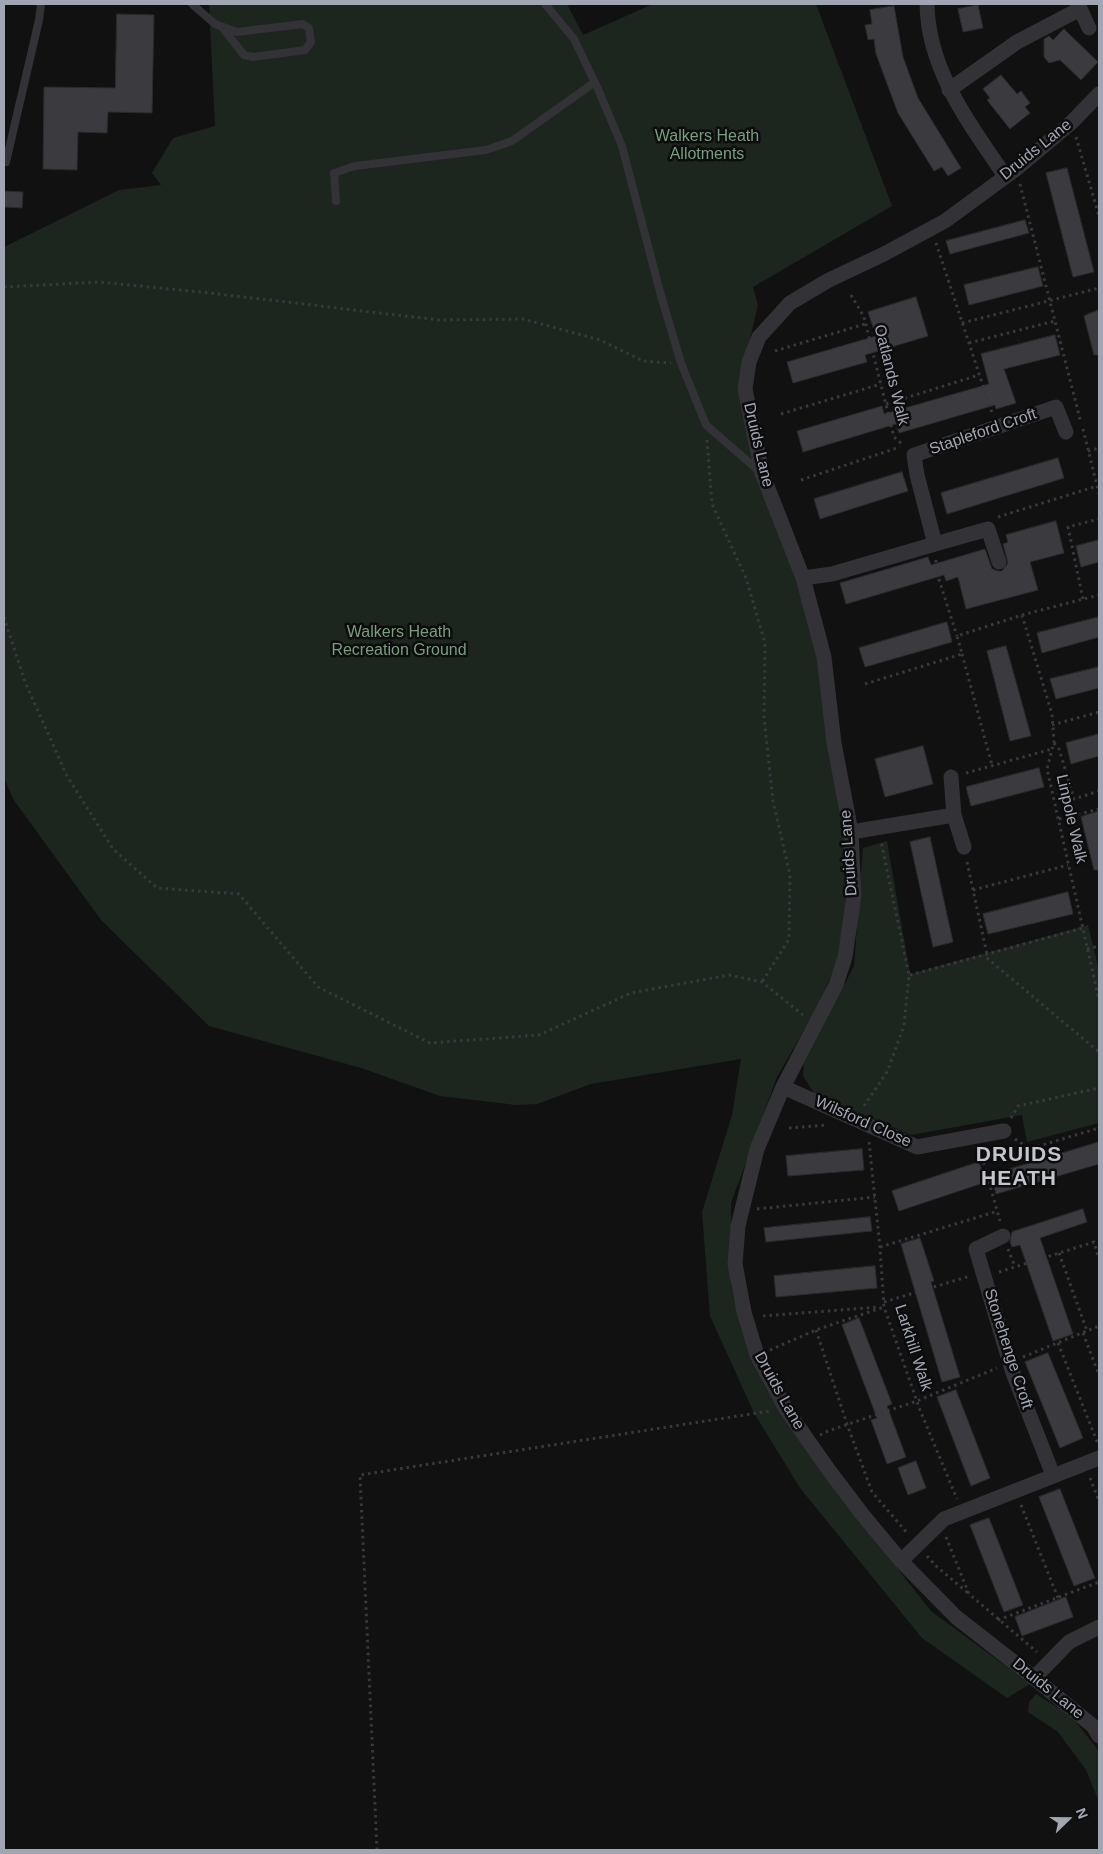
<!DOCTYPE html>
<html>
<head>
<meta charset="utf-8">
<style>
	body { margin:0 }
	#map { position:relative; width:1103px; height:1854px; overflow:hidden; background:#111112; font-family:Arial,sans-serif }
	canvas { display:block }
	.frame { position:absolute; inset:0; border:5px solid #a2a6b3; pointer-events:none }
	.north { position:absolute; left:1043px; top:1794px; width:50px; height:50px; -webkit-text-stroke:4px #0c0c0d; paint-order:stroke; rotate:68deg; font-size:14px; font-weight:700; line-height:20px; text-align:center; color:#a2a6b3 }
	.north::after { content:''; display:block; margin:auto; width:18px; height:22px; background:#a2a6b3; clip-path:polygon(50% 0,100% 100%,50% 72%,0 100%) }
</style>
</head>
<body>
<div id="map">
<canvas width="1103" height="1854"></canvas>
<div class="frame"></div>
<div class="north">N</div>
</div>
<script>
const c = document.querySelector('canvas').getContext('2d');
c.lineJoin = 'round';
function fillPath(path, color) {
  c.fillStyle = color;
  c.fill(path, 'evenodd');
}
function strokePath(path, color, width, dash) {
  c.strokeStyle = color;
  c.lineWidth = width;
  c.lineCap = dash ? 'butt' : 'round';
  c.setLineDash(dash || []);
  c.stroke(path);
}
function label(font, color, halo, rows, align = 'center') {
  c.font = font + ' Arial,sans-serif';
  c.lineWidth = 5;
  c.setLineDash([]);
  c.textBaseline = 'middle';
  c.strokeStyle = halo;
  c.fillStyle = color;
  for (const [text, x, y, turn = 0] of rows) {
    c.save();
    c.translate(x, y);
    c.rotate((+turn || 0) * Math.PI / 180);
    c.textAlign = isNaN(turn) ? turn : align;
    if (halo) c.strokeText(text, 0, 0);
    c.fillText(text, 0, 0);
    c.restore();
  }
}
fillPath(new Path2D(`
	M209,4H567L583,35L653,4H816L892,206L753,287L758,305L738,389L810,627L817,657L845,836L847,902L836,965L815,1011L777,1077L731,1203V1287L741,1329L767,1390L820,1470L931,1611L1030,1684L1007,1698L922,1638L800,1488L754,1413L710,1316L702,1212L732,1115L741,1059L591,1084L537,1104L516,1105L440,1096L361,1068L209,1026L101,920L13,799L4,777V247L119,190L161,185L152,173L173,138L215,126Z
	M887,841L910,974L1088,925L1099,970V1123L1027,1142L1022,1115L911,1135L814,1093L803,1076L804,1063L854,966L863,848Z
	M1036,1694L1071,1716L1099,1751V1802L1086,1770L1058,1732L1028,1712L1029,1702Z`), '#1d251f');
const building = new Path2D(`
	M978,5L983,28L963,32L958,9Z
	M894,6L903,57L918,98L961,168L948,176L942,167L934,171L898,113L876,54L874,39L868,40L865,25L872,24L870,10Z
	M117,14L154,15L152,113L108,112L107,133L78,132L77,170L43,169L44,87L115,88Z
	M1064,29L1098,62L1081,80L1060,60L1049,63L1044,57V39L1049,36L1053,40Z
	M1001,75L1017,94L1021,91L1030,103L1025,107L1030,113L1010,129L987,100L990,98L983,89Z
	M1067,168L1094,272L1073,277L1046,173Z
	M4,191L23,192L22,208L4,207Z
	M1025,220L1029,233L950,254L946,241Z
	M1038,267L1043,286L969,305L964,285Z
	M916,297L928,336L865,355L867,362L793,383L787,362L876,336L868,312Z
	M1099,310V355H1094L1084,316Z
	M1055,335L1060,355L1004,369L1016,403L996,409L995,405L899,433L896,424L803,452L797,431L882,406L884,414L989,384L981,354Z
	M1058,458L1064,478L947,514L941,493Z
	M902,472L908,491L820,519L814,499Z
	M1056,521L1064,553L1030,562L1038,590L966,609L958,577L946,581L944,575L846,604L840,583L928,557L931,565L985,549L992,569L998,571H1002L1008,563L1003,544L1008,542L1006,535Z
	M1099,540V562L1081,567L1076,546Z
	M1099,617V637L1042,653L1037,633Z
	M947,622L952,642L865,667L859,648Z
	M1006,646L1031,736L1010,741L987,651Z
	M1099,667V688L1056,699L1050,679Z
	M1099,734V756L1071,764L1066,743Z
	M923,746L933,784L885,797L875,759Z
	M1039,768L1044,787L971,806L966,787Z
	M1099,811V870H1094L1081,817Z
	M930,837L953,942L933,947L910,842Z
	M1068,892L1073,914L988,934L983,914Z
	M1099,1142V1164L996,1194L991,1175Z
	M862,1149L864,1170L788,1176L786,1156Z
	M979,1162L986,1182L899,1211L892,1191Z
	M1083,1209L1087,1222L1040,1238L1073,1334L1053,1341L1020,1245L1012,1247L1010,1242L1012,1232Z
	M870,1217L872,1231L766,1242L764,1228Z
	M920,1238L934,1281L931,1282L960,1377L942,1382L901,1244Z
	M875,1266L877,1288L776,1297L774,1276Z
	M859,1318L892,1404L887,1406L906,1457L887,1464L871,1420L877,1418L842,1325Z
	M1048,1353L1083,1438L1060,1448L1025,1362Z
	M956,1390L990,1478L971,1486L937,1397Z
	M916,1461L926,1488L908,1495L898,1468Z
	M1060,1489L1095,1578L1074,1586L1039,1497Z
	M989,1518L1023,1605L1004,1612L970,1525Z
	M1066,1597L1073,1617L1022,1636L1015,1617Z`);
fillPath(building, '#3b3b3f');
strokePath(building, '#2b2b2e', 1);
strokePath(new Path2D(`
	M1076,137L1099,216
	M1020,184L1081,423
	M936,243L992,413
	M4,287L99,282L210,293L439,320L523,319L600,340L643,361L671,363
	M851,295L864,317L894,437L903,445
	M962,323L1099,288
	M969,343L1055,321
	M775,351L865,324
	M886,404L979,375
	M781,414L881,384
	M1083,429L1099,494
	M707,440L712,504L746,578L765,643L764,717L773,801L790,875L789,939L762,982
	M1088,451L1099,448
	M801,480L900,447
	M998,517L1097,486
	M936,560V570L957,636
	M1083,599L1068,527L1099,519
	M1022,615L1052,714L1054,742L1047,769L1099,1000
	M4,617L25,682L67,776L113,849L157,888L239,894L318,987L430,1043L539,1035L631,993L729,975L762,982L803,1015
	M962,654L992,765
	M865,684L962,654L957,636L1022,615L1099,595
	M1052,725L1099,712
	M1054,743L1059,749L1074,799L1099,791
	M966,773L1052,749
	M1059,819L1099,809
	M967,862L988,959L1099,1052
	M973,890L1068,865
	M1087,949L1099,946
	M910,975L1083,928
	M864,1106L887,1072L904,1026L909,975L881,841
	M1011,1118L1018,1106L1099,1088
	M789,1128L828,1125
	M1015,1139L1029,1149L1099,1128
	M869,1142L880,1247L884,1307L920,1410L957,1499
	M980,1150L1000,1221
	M757,1209L875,1197
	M880,1247L998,1211
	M1008,1249L1015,1267
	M1059,1253L1087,1331
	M999,1272L1094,1242L1099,1259
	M884,1302L970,1276
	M763,1316L878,1307
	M816,1330L847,1424L872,1492L908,1534
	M1083,1333L1099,1375
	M1058,1343L1098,1444
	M770,1350L816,1330L884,1307
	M1023,1357L1099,1326
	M820,1435L828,1431L917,1401L997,1368
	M1090,1478L1099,1501
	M1021,1505L1058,1598
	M946,1537L969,1594L1037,1652
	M927,1556L935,1565L969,1594
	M998,1620L1099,1582
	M377,1850L360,1475L770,1411`), '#38393e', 3, [2.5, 4]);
strokePath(new Path2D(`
	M192,4L215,24L237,32L303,24L309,28L311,42L305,50L253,57L244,55L222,27
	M545,4L574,39L598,89L622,146L660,292L681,363L706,425L759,471
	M6,162L39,20L41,4
	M336,201L334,173L355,166L486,150L512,141L595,82`), '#323237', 8);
strokePath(new Path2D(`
	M927,4C928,70 969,123 1005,176
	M1078,4L1089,28
	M949,90L1017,42L1080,9
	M1099,94L1072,122L1016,169L945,221L884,254L829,280L790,303L759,337L749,362L745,389L762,473L803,578L824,657L834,743L851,832L854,896L845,957L836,985L783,1087L757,1149L738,1226L735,1264L744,1312L757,1355L786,1409L828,1469L862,1514L901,1561L956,1617L1034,1678L1093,1726L1099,1736
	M935,544L988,529L999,562
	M803,578L832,574L935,544L917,475L914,455L1056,407L1066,432
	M951,777L954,815L964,847
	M851,832L954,815
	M783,1087L917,1147L1004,1131
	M1003,1236L976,1249L1013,1373L1053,1475
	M901,1561L944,1519L1099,1458
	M1034,1678L1069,1642L1099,1627`), '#323237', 15);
label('16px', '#799e7f', '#0c0c0d', [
	["Walkers Heath",707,137],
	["Allotments",707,155],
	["Walkers Heath",399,633],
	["Recreation Ground",399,651]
]);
label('16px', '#a2a6b3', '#0c0c0d', [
	["Druids Lane",1036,150,-39],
	["Oatlands Walk",891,375,76],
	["Stapleford Croft",983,432,-19],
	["Druids Lane",758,445,77],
	["Linpole Walk",1071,819,77],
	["Druids Lane",849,853,-94],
	["Wilsford Close",863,1122,24],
	["Larkhill Walk",913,1348,72],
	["Stonehenge Croft",1008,1349,72],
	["Druids Lane",779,1391,61],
	["Druids Lane",1048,1689,39]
]);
c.letterSpacing = '1px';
label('bold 21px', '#c3c5cf', '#0c0c0d', [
	["DRUIDS",1019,1155],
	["HEATH",1019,1179]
]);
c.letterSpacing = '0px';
</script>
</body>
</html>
